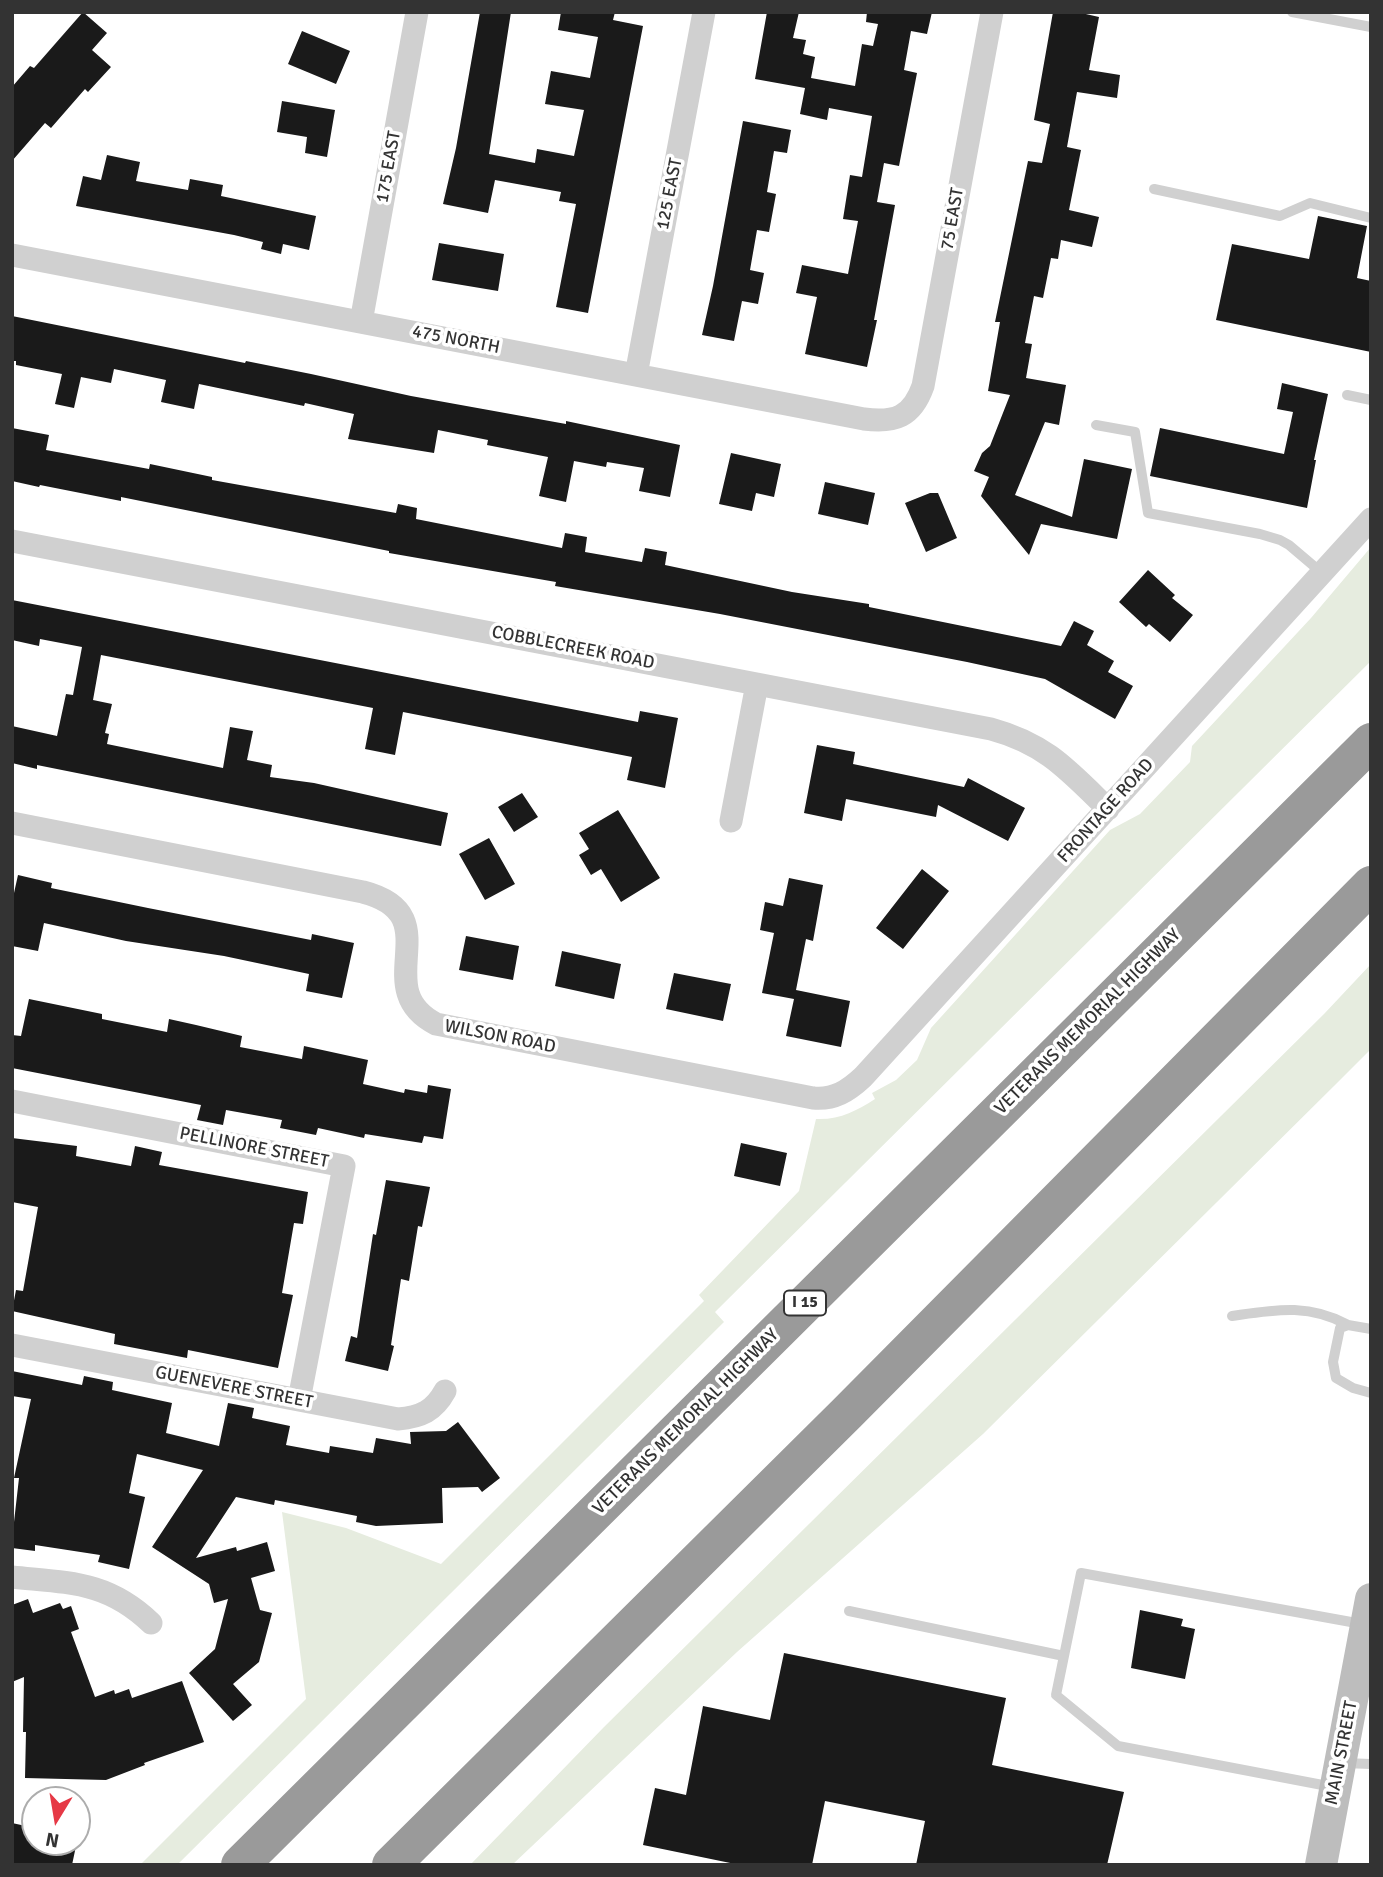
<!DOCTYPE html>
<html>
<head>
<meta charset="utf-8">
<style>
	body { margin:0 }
	#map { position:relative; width:1383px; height:1877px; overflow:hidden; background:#fff; font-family:Signika,sans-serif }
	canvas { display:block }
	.frame { position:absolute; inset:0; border:14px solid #333; pointer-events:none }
	.north { position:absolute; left:21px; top:1786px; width:70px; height:70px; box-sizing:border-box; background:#fff; border:2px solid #adadad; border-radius:50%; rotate:191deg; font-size:19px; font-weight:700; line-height:28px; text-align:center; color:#333 }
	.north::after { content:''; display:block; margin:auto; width:24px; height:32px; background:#e63946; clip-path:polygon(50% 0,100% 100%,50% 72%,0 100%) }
</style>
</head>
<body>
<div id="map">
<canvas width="1383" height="1877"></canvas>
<div class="frame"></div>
<div class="north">N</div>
</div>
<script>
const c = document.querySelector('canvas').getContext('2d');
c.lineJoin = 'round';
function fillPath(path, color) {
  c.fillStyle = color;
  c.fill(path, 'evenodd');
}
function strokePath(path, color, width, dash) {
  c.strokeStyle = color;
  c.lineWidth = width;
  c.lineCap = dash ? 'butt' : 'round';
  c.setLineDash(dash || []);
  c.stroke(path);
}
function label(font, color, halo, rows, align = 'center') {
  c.font = font + ' Signika,sans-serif';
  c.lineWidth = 7;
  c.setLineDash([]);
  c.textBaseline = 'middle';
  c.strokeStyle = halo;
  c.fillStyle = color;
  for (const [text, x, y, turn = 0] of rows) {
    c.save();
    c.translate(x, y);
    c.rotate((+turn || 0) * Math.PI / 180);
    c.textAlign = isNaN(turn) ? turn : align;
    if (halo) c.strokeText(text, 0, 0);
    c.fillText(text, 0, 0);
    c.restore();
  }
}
fillPath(new Path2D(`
	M1371,547V661L715,1312L724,1322L177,1865H140L306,1699L282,1512L346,1528L441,1564L704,1301L699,1295L799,1191L816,1119C840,1120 856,1111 875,1099L872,1093L896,1080L917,1060L931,1028L1110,830L1140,814L1190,762L1192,746L1311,618Z
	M1371,964V1049L1334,1086L983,1434L737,1652L512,1865H470L604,1727L1324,1014Z`), '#e6ecdf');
fillPath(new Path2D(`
	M83,12L107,33L92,50L111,67L88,92L85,89L51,128L45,123L12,161V87L30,66L34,68Z
	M480,12H511L489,154L535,163L537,149L574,156L584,110L545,104L551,71L590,78L598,37L558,30L561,12H615L613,20L643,26L588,313L556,307L576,204L559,201L561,192L495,180L488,213L443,204L456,148Z
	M767,12H799L793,38L806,40L803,54L815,57L811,78L855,86L862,44L873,46L878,24L866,22L867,12H932L927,34L911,31L904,70L917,73L899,166L884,163L877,202L895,205L874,320H877L867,367L805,354L817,297L796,293L802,265L848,274L858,221L843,219L850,175L862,177L872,116L829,108L827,120L800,114L805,88L755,79Z
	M1053,12H1077L1099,17L1089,70L1120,75L1117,98L1077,92L1067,147L1081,150L1069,210L1099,217L1092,247L1061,240L1058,259L1051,258L1043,298L1034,296L1025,343L1032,344L1026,378L1066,385L1059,425L1045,422L1015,495L1072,517L1084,459L1132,469L1117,539L1041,524L1029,555L981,496L989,477L974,471L982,453L990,446L1010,395L988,391L1000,322H995L1028,161L1042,163L1050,124L1034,120Z
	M302,31L350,51L336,84L288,64Z
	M282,101L335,110L327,157L305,153L307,137L277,132Z
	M743,121L791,130L787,153L774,151L767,192L776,194L769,232L757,230L750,270L764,273L758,304L742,301L734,341L702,335L713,286Z
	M107,155L140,162L136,181L188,190L190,179L223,185L221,196L316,216L309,250L283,244L281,254L261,249L263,242L234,235L76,206L83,176L101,180Z
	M1318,216L1367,226L1357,278L1371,281V352L1216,320L1232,244L1309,259Z
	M439,243L504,254L498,291L432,280Z
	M12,316L245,363L246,361L311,374L411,396L566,424V421L680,445L670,497L639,491L644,468L607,462L606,467L574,461L566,502L539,496L548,457L487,445L488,440L438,430L434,453L348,439L354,414L305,403L304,406L199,384L194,409L161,402L166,380L114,369L111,383L81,377L74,408L55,404L62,374L16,365V361H12Z
	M1282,383L1328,394L1314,460H1316L1307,508L1150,476L1160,428L1284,454L1293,412L1277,409Z
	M12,428L49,435L46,450L149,469L150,464L212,477V480L396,513L398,504L417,508L416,519L562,548L565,533L587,537L585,552L642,562L645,548L667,552L665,565L792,592L869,604V607L1061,646L1074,621L1094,631L1087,645L1114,661L1108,672L1133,686L1115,719L1045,679L967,662L720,614L555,586L556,582L389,553V551L121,497V501L40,485L39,487L12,481Z
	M731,453L781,464L774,497L756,493L752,511L719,504Z
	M825,482L875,493L868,525L818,514Z
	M930,493H938L957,538L926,552L905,503Z
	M1148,570L1175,595L1172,598L1193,615L1170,642L1149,624L1146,627L1119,602Z
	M12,600L638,722L640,711L678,718L665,788L627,780L632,757L403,712L395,755L365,749L373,708L101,655L93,700L112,704L105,733L109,734L107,744L223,768L230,727L253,731L247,760L272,765L270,777L314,783L448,813L441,846L37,765V769L12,763V726L57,736L66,694L73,695L82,647L40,639L39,646L12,640Z
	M817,745L855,752L853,764L964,787L968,778L1025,808L1008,841L938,805L936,817L846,799L842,821L804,813Z
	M522,793L538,817L514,832L498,807Z
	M618,810L660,878L621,902L601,869L591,875L579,855L589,849L579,833Z
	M489,838L515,884L485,900L459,854Z
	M922,869L949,891L903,949L876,928Z
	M18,875L52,883L51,888L148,908L311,940L312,934L354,943L342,998L306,991L309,974L224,956L126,941L44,923L38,951L12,946V902Z
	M789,878L823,885L813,941L806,939L796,990L850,1001L841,1047L786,1036L794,999L762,993L774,933L760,930L765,902L783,906Z
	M466,936L519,946L513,980L459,970Z
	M562,951L621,964L614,999L555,986Z
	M674,973L731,984L723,1021L666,1009Z
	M29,999L102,1014V1019L167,1032L169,1019L196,1025L242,1036L240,1047L302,1059L304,1046L368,1060L363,1084L404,1093L405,1089L427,1093L428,1085L451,1089L443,1139L424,1136L422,1143L365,1134L364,1138L318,1128L316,1135L280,1128L282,1120L226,1110L223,1125L197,1120L201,1105L12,1068V1035L21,1036Z
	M12,1138L77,1146L76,1156L131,1166L135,1146L162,1152L159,1165L308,1192L303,1224L294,1223L282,1293L293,1295L278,1368L188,1350L187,1358L114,1344L115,1334L12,1311L16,1290L23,1291L38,1207L12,1202Z
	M741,1143L787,1153L780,1186L734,1176Z
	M386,1180L430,1187L422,1227L418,1226L409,1281L401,1279L391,1345L394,1346L388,1371L345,1361L351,1336L357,1338L373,1234L376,1235Z
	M12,1371L82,1385L84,1376L113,1382L112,1390L172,1403L166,1433L219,1446L228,1403L254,1408L252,1418L290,1426L286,1445L329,1453L330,1446L373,1453L376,1438L411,1444L410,1432L446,1431L458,1422L500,1478L482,1492L478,1487L442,1488L443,1523L376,1526L356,1522L357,1516L275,1500L274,1505L236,1497L196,1558L236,1547L237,1551L267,1542L275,1571L251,1578L260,1610L272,1613L259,1662L233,1684L252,1705L233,1721L189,1673L215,1649L228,1599L214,1603L209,1584L152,1547L203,1470L137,1454L129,1493L145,1497L129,1569L98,1562L100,1555L35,1545V1551L12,1548V1522H14L19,1478H14L31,1399L12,1396Z
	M28,1599L33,1613L60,1603L63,1609L71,1606L79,1629L71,1632L95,1697L114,1690L115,1694L129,1689L132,1698L182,1681L204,1742L144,1763L145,1765L106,1780L25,1778L26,1732H23L24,1677L12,1682V1605Z
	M1140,1610L1183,1619L1181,1626L1195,1629L1185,1679L1131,1668Z
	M784,1653L1006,1698L992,1765L1124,1792L1107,1865H916L925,1821L825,1801L812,1865H740L643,1845L655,1788L686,1795L703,1706L770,1720Z
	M12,1823L35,1828V1842H56L76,1846L72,1865H12Z`), '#1a1a1a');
strokePath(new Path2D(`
	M1292,12L1371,27
	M1154,189L1280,216L1310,203L1371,218
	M1347,395L1371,400
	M1096,425L1135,432L1148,513L1260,534L1280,540L1289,545L1322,573
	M1232,1316C1274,1310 1308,1303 1348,1325
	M1371,1329L1348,1325L1340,1328L1333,1362L1336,1378L1353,1388L1371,1393
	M849,1611L1064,1656
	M1343,1763L1371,1764
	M1333,1787L1118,1746L1056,1695L1081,1573L1362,1624`), '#d0d0d0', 10);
strokePath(new Path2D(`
	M12,255L864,419C895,423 912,417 923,386L992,12
	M361,322L417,12
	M636,375L704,12
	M12,541L991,729C1046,744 1068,770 1108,809
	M731,821L757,684
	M12,823L363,892C452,915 366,988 436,1024L813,1098C834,1100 848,1091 863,1077L1371,519
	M12,1101L344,1166L299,1400
	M12,1345L398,1419C421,1417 434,1411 445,1391
	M12,1577C69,1583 107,1581 151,1623`), '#d0d0d0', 23);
strokePath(new Path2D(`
	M1321,1865L1371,1599`), '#bdbdbd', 32);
strokePath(new Path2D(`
	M240,1865L1371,742
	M391,1865L847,1413L1371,885`), '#9a9a9a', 38);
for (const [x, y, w] of [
	[805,1303,42]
]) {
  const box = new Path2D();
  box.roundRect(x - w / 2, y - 12.5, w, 25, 5);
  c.fillStyle = '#fff';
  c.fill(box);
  strokePath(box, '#333', 2);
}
label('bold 16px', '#333', null, [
	["I 15",805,1303]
]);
label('18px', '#333', '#fff', [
	["175 EAST",389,167,-80],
	["125 EAST",670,194,-79],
	["75 EAST",953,219,-80],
	["475 NORTH",456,340,11],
	["COBBLECREEK ROAD",573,648,11],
	["FRONTAGE ROAD",1106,811,-48],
	["VETERANS MEMORIAL HIGHWAY",1088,1022,-45],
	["WILSON ROAD",500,1037,11],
	["PELLINORE STREET",254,1148,11],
	["GUENEVERE STREET",234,1388,11],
	["VETERANS MEMORIAL HIGHWAY",686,1422,-45],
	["MAIN STREET",1342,1753,-79]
]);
</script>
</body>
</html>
